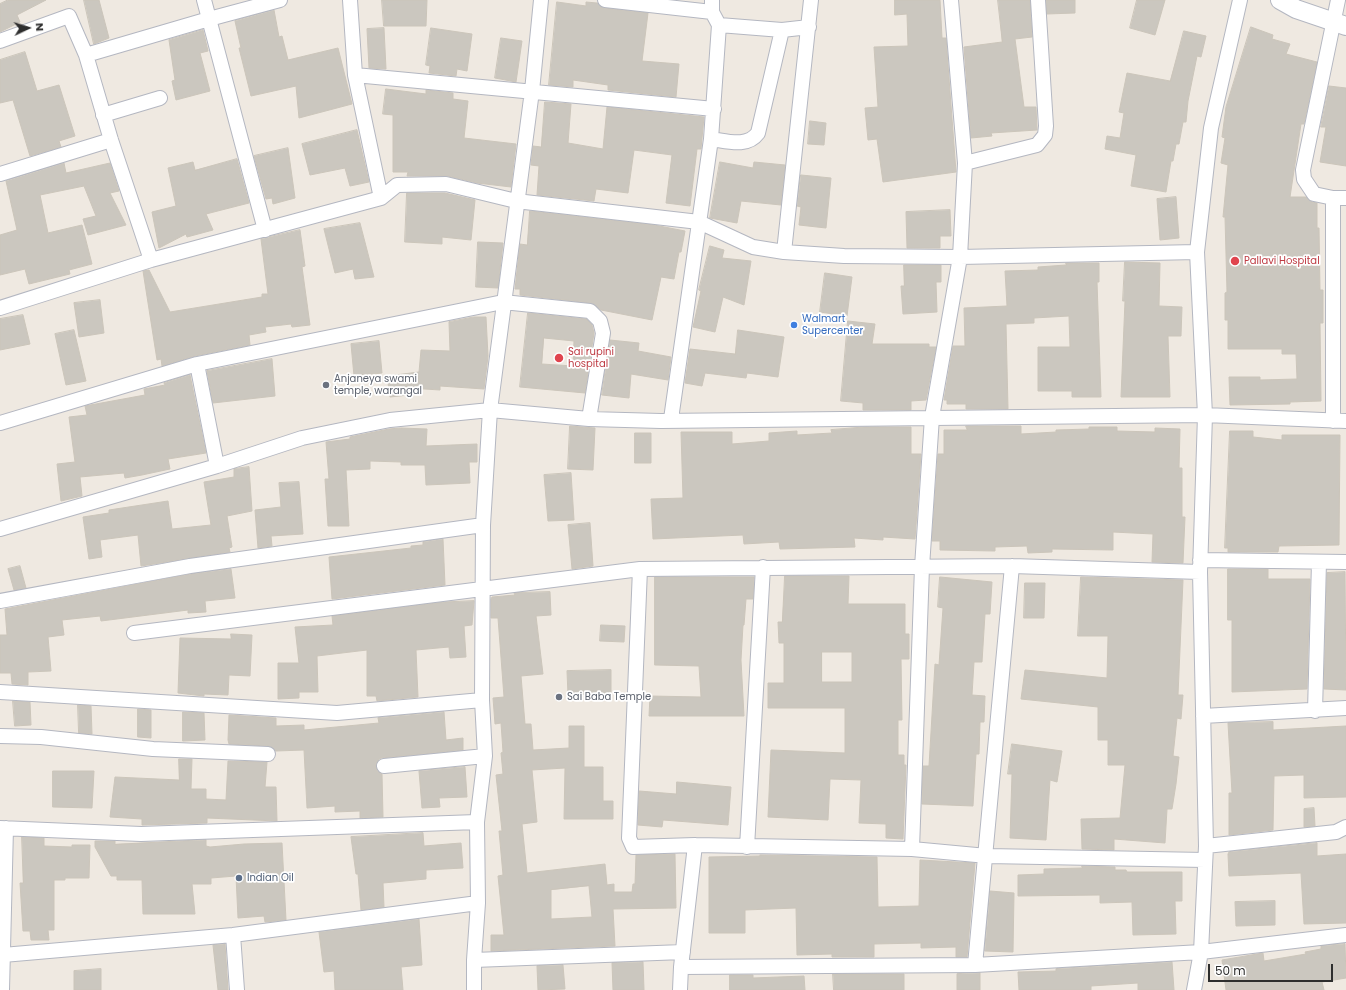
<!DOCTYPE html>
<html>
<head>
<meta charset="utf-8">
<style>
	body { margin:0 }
	#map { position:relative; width:1346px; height:990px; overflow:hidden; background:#efe9e1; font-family:Poppins,sans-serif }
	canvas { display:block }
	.north { position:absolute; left:8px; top:8px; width:40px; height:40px; -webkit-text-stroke:3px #fff; paint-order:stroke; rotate:86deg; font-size:11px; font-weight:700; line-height:16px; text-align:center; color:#2e2e2e }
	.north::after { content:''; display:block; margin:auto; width:14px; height:18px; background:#2e2e2e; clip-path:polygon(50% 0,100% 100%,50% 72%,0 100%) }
	.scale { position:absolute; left:1208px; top:964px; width:125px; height:18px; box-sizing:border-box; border:2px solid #2e2e2e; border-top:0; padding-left:5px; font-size:12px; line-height:14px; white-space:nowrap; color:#2e2e2e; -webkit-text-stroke:3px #fff; paint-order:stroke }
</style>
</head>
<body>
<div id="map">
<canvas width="1346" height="990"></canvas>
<div class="north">N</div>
<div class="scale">50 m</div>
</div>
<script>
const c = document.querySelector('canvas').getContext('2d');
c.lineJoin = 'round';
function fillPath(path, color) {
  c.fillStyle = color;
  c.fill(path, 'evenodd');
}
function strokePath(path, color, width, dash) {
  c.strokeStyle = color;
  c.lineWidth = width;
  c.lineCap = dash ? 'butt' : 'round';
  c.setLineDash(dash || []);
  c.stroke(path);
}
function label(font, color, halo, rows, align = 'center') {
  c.font = font + ' Poppins,sans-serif';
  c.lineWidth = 3.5;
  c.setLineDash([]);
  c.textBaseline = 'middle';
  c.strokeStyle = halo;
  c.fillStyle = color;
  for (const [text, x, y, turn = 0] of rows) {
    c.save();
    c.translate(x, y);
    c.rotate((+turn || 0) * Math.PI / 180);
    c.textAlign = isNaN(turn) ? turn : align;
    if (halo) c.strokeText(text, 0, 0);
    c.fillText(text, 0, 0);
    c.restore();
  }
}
const building = new Path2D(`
	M8,0H46L17,15L20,22L0,32V4Z
	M84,0H99L109,38L94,44Z
	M382,0H427L426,26H384Z
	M895,0H940L942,38H946L956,172L883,182L877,139L868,140L865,108L878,107L874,47L908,46L907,14L895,15Z
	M998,0H1030L1032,37L1015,39L1024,107H1036L1037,130L991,133L992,136L971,138L964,47L1002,42Z
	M1047,0H1075V13L1047,14Z
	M1137,0H1165L1155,35L1130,28Z
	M557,2L586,6V2L597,3L604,8L648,13L642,61L679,64L676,97L608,90V85L573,80V87L549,85Z
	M274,10L279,37L282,36L288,60L338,48L352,104L299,118L296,86L251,96L239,48H241L235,21Z
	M1251,27L1273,35L1272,39L1290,44L1286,54L1317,62L1304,124H1301L1290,197H1306L1312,202L1317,203V228H1319L1320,290H1323V323H1320L1321,401L1290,402V404L1230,405L1229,377H1260V380L1297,379L1296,354H1282V349H1228V320H1225V293L1227,292L1225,217H1223L1228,165L1221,163L1225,138L1222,137L1226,107Z
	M384,28L386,69L369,68L367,29Z
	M431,28L472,34L467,71L457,69L456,76L429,73L430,66L426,65Z
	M203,30L208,51L200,53L210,91L176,100L172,81L175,80L169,40Z
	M1184,31L1206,36L1201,57L1197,56L1188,101L1186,122H1183L1179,144H1176L1173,161H1171L1166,192L1131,186L1136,155L1105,149L1107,136L1120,138L1124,113L1119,112L1127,73L1170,81Z
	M501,38L522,41L516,82L495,78Z
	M25,52L37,91L59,85L75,136L59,141L61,147L30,156L13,100L0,103V60Z
	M1329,86L1346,88V166L1320,162L1326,127H1321Z
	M386,89L426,94V90L453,93V99L468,101L464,138L516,144L511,187L477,183L448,176H407L408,172H393V115L383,114Z
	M545,102L571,104L568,143L603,149L607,107L704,117L701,149H697L690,206L666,203L672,155L634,150L628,193L596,189L594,201L537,195L539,166L531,165L533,146L541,147Z
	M810,121L826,123L824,145L808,144Z
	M357,130L369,182L350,186L345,168L310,175L302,144Z
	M288,148L295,198L273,204L272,198L266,199L254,156Z
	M237,159L249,203L206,214L213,230L187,237L186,234L159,248L152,212L176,206L168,168L193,162L195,170Z
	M720,162L753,168L754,162L785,165L781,205L741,201L737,223L710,218Z
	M64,163L66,173L110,163L119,191L110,193L126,225L88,235L83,219L96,216L84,186L40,195L48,233L82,225L92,264L69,270L70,274L29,284L25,269L0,275V235L17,230L6,181Z
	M801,175L831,178L826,228L799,225L801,207L797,206Z
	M407,193H445L475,200L471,240L442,237V244L405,242Z
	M1176,197L1179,238L1160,240L1157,199Z
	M950,210L951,236H940V248H907L906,212Z
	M530,211L654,225L685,231L681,252H679L674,279L661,277L652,320L601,310L591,303L520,295V289H515L520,244L527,245Z
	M360,223L374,277L355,279L353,269L335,273L324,229Z
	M300,230L305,266L302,267L310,325L292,327L291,324L265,327L266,332L249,335L250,345L195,356L162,366L161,359L157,360L143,271L149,270L170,312L262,297V294H268L261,239Z
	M478,242L503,243L498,288L476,287Z
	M710,246L724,250L722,258L751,261L744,305L723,297L715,332L693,327L701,291L699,290Z
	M1125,262L1160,263L1159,306L1182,307L1181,336H1168L1170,397H1121L1125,301H1123Z
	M1066,263H1099V282H1097L1101,397H1072V391H1038V347H1070L1069,316L1034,318V323L1006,324L1008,409H966V404H947V400H944L953,346H965L964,308L1007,306L1005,271L1038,270V267L1066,265Z
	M904,265H941V282H936L937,312L903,314L901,286H904Z
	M825,273L852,277L847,316L820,312Z
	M100,300L104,333L79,337L74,303Z
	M528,313L586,319L592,325L594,333L585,393L520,387ZM544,338L574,341L573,366L542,364Z
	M23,315L30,344L0,350V319Z
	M474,317H486L488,356L484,389L440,386V390L409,388V395L390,397L387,376L419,372L421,350L450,351L449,322Z
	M848,321L875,324L872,344H929V347H936L926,400L911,401V410H863V403L841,401Z
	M74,330L86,381L66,385L55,334Z
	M738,330L784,337L778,377L747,373L746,378L705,373L702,386L685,383L690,349L735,354Z
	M610,340L639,343L638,351L671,357L668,380L631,374L629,398L602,395Z
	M379,341L382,373L354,376L351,344Z
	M272,359L275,396L213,403L207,371Z
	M190,375L206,453L168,459L170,469L142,475L125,478L124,473L80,477L82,496L61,501L57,464L75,462L69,417L87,415L85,406L145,395L144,389L165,385L164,383Z
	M570,426L595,428L593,470L568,469Z
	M966,426H1021V434L1056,432V430L1089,429V427H1117V431L1155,432V428L1180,429L1179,468H1182V517H1185L1183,563L1152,562L1153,534L1113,532V550L1052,549V552L1028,553L1027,546L995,547V551L940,550V541H932L938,454H944V430H967Z
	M864,427H911V454H921L915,539L883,537V540L854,538L855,547L780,549L779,542L744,544L743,535L653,539L651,499L683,498L681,432H732V444L769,441V433L797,431V435L832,433L831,430Z
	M401,428L427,429L426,446L477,444V462H469L470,483L426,485L425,465H401V462L370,461V469L346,470L349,526H328L325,479H329L326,442L350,439V437L389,429Z
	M1230,431H1253V437L1282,440V435H1340L1339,545L1279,546L1278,552H1228V548H1225Z
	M635,433H651V463H635Z
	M249,467L252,511L227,516L232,547L229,548L230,552L141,566L138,535L100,540L102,557L89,559L83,517L109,513V510L168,501L172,529L211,525L204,482L234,477V469Z
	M571,473L574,520L548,521L544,475Z
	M299,482L303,534L271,536L272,546L258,548L255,510L281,507L279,483Z
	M590,523L593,566L572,569L568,525Z
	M443,539L445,585L332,599L329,557L411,548V546L423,545V542Z
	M20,566L26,588L14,590L8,569Z
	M231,569L235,598L205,601L206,612L188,613V610L101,621L100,616L62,620L64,635L48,637L51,671L28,672V685L12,684L11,673H0V635H7L5,609L191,574Z
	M1228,569H1268V579H1310L1307,689L1232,692V620H1228Z
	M1345,572L1346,690L1324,689L1327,573Z
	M785,576H849L848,604H905V634H909V659H901L902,720H898V755H904V765H906L903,839L886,838V824L859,823L861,780L830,779L828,820L768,817L771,750L845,753V708H768V683H784V643H779L778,622H782ZM822,652H852V682H822Z
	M655,577H754L753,599H746L744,625H743L741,660L744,716H649L650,696L701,697L699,666L655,665Z
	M940,577L992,582L990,614H985L982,662H974L972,695L985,696L984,722H980L979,754H976L973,806L922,804L923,766H929L935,664L939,665L943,608L938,607Z
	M1081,577L1183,580L1178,695H1183L1181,719L1177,718L1173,756L1179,757L1176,784L1172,809H1167L1165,843L1114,839V850L1082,849L1081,819L1120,818L1125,765H1108V740H1098V707L1021,699L1025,670L1107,678L1108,636H1078Z
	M1025,583H1045L1044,618H1024Z
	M550,592L551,615L536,616L543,674L521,676L525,724H531L533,750L569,748V726H584V767H603V801H613V819H564L565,768L532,770L537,822L522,824L527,873L605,864L607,885L614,884V892H632L633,884H635L636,855L675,854L676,908L613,909L615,946L491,951V935H504L498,876L503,875L499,831H502L496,775L503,774L501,753L503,752L501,723L495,724L493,698L504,697L498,618H491V599L492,597L515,595L514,593ZM589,886L592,917L551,919V890Z
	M474,601L472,625L464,626L466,657L450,658L449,647L416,650L418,697L377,701L376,696H367V650L317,656L318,692H299V698L278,699V663H299L295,627L333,625L332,616L445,602Z
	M601,625L625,626L624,642L600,641Z
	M231,634L252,635L250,676L229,675L228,695L204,694V696L178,693L180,638L231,639Z
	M611,670V694L568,695L567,671Z
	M13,701L30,702L31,725L15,726Z
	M78,705L91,706L92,734L79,733Z
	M138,709L151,710V738L138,737Z
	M183,712L204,713L205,740L183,741Z
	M444,712L446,740L463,738V750L381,758L379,759L376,766L377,771L382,774L383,817L360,818V811L335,812V806L307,808L304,750L276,751L268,746L229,744L228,740L229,715L276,718V726L304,725V730L379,723L378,718Z
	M1273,722V730L1346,726V797L1304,798V775L1274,776L1273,830L1229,835V793H1232L1228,723Z
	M1012,744L1062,751L1057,782L1050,780L1046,840L1010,838L1012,774H1008Z
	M179,759H192L191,789H206V799L226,800L228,761L267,762L265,787H276L277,821L207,818V823L142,825V819L110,817L115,777L179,780Z
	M465,767L467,797L439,798L440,807L422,808L419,771Z
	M53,771H94L92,808L53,807Z
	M677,782L731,787L728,825L663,820L662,827L638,825L639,791L676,794Z
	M1314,808L1315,826L1304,827V809Z
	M423,833L424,846L461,843L463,868L426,870V879L383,883L384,907L361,910L358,874H356L351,837Z
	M22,837L44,838V846L72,847V845H90L89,878H65V880H54V930H48L49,940H31L30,931H23L20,883H23Z
	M206,840V846L210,847L244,844L282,843L286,920L265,922L264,916L238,918L236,876L211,878V884H192L195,914H143L142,880H117V876H111L95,847V841H115V844Z
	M1317,843V856L1346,854V923L1304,924L1301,873L1229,876L1228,854L1229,852Z
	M760,855L877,857L878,907L919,906L920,860L975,863L967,957H956V947L921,948V943L874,944V957H832V954L797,955L796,908L745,910V933H709V857L760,856Z
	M1082,866L1115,867V870H1126L1127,872H1182V901H1175L1176,934L1133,935L1132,902L1100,903V895L1018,896V875L1044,874V869L1082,868Z
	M990,891L1014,893L1013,952L985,951Z
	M1275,901V925L1236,926L1235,902Z
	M419,919L422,965L401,967L403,990H335L334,971L324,972L319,932Z
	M225,944L228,990H218L213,945Z
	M1345,944L1346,978L1322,982L1324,990H1226L1222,960L1263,953L1264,961L1306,954L1305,952L1321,949V946Z
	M643,962L644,990H613L612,963Z
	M1172,962L1174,990H1138V983L1091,986V990H1019L1018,972L1056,971V969Z
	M563,965L565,989L538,990L537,966Z
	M101,969V990H74V971Z
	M980,973V990H957V974Z
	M833,974H904V990H834Z
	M730,975H753V978L804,976L805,990H730Z`);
fillPath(building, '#cbc7bf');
strokePath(building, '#cbc5ba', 1);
const minor = new Path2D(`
	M204,0L265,230
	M350,0L355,75L381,198
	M605,0L712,12
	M1338,0L1303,170L1304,179L1314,194L1333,198H1346
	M719,25L782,30L809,27
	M0,41L69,16L86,55L111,140L151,260
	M86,55L209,19L280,0
	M355,75L714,109
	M103,115L160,98
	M711,139C727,141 747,148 758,133L782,30
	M965,163L1037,145L1045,135L1046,126L1038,0
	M0,174L111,140
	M1333,198V421
	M784,252L811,0
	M0,308L151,260L381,198L397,185L446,184L516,201L699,222L753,247L784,252L844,256L960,257L1197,252
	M197,364L217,466
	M671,419L711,139L719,25L712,12V0
	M0,423L197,364L503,302L590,311L600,321L603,333L589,419
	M0,529L217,466L302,438L390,420L490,410L589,419L661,421L1205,415L1346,421
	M1200,560L1346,562
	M640,569L629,838L633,847L695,845L912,849L987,856L1205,860
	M0,601L190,566L483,525
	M134,633L640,569L1012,566L1200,572
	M0,692L337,713L482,700
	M1315,711L1319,562
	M1203,716L1346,708
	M0,736L41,737L153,749L268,754
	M384,766L485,756
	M0,828L141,834L477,822
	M1206,846L1336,832L1346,827
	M747,847L763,567
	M912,849L922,567L932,417L960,257L965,163L951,0
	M233,935L237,990
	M3,955L233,935L478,903
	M474,960L683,952
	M975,965L1012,566
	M681,967L975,965L1201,952L1346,935
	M2,990L6,828
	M474,990V960L478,903L477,822L485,756L482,700L483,525L490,410L532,91L541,0
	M680,990L681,967L695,845
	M1194,990L1201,952L1206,846L1200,572L1205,415L1197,252L1211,128L1240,0`);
const tertiary = new Path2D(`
	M1280,0L1296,9L1346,26`);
strokePath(minor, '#b4b7c1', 16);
strokePath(tertiary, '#b4b7c1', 20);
strokePath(minor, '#fff', 14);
strokePath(tertiary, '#fff', 18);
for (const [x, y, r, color] of [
	[1235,261,5,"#e0444e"],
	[794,325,4,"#3f7fe0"],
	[559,358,5,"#e0444e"],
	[326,385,4,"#6b7280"],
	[559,697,4,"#6b7280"],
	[239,878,4,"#5c6f8a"]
]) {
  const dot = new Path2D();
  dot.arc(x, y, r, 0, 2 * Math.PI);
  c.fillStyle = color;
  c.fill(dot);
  strokePath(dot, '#fff', 1.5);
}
label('10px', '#be3a42', '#fff', [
	["Pallavi Hospital",1244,261],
	["Sai rupini",568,352],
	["hospital",568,364]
], 'left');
label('10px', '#366cbe', '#fff', [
	["Walmart",802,319],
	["Supercenter",802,331]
], 'left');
label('10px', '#5b616d', '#fff', [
	["Anjaneya swami",334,379],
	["temple, warangal",334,391],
	["Sai Baba Temple",567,697]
], 'left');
label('10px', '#4e5e75', '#fff', [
	["Indian Oil",247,878]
], 'left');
</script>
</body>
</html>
